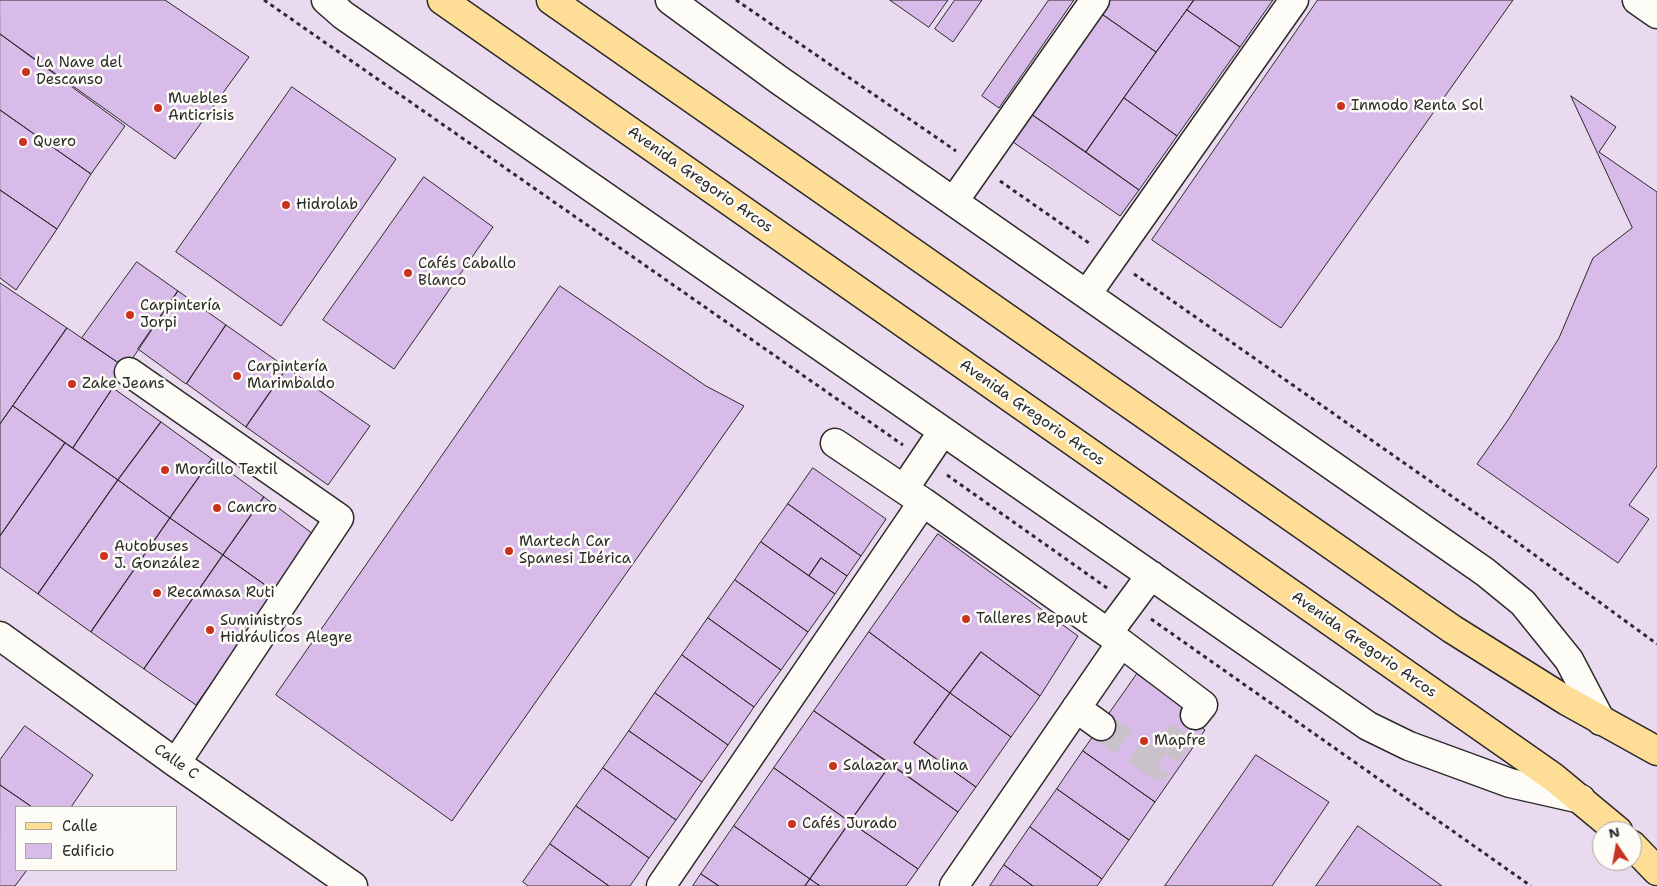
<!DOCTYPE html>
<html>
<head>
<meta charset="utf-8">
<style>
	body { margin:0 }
	#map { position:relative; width:1657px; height:886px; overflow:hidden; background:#f2e8f2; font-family:"Shantell Sans",sans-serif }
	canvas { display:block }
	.legend { position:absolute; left:15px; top:806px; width:162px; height:65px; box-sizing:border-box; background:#fdfcf7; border:1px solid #a9a8a5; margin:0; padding:6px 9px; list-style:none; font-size:15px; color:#2b2b2b }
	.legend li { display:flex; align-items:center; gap:10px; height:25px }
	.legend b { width:25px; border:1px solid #a9a8a5 }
	.north { position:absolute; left:1592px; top:821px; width:50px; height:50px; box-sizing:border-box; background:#fdfcf7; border:1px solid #a9a8a5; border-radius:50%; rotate:348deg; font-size:14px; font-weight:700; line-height:20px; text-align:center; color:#2b2b2b }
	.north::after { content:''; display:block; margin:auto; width:18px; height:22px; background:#c8321e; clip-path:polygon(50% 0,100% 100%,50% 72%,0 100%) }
</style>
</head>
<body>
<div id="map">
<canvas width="1657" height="886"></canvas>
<ul class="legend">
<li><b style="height:6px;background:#fedd96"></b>Calle</li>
<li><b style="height:14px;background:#d8bbe8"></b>Edificio</li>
</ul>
<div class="north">N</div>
</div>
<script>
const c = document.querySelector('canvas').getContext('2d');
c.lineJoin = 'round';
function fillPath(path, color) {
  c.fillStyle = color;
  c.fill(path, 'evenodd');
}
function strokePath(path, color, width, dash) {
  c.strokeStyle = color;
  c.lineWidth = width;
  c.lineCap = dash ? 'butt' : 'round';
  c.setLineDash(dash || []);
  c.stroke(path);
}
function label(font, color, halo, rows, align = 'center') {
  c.font = font + ' "Shantell Sans",sans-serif';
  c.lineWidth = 5;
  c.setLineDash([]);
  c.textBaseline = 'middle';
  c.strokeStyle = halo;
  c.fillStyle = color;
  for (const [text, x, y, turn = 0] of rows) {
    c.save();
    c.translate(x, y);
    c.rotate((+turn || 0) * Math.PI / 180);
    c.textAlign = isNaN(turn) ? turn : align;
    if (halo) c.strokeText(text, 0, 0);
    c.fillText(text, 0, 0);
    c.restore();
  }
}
fillPath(new Path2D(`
	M0,0H1657V886H0ZM16,807H176V870H16ZM1602,831H1632V861H1602Z`), '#eadaef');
const building = new Path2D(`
	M0,0H165L249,57L175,159L0,34Z
	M890,0H948L929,27Z
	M955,0H982L953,42L935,29Z
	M1049,0H1074L999,108L982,96Z
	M1108,0H1194L1156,52L1099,12Z
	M1194,0H1273L1240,47L1187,10Z
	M1318,0H1513L1281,328L1152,240Z
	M1187,10L1240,47L1177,136L1124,98Z
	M1099,12L1156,52L1086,152L1031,114Z
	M0,34L125,126L91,174L0,110Z
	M292,87L396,159L281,326L176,252Z
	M1571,96L1616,127L1599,152L1657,192V466L1629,505L1649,519L1618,563L1477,464L1508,420L1559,338L1593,258L1632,228Z
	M1124,98L1177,136L1139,190L1086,152Z
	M0,110L91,174L57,229L0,190Z
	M1031,114L1139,190L1120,216L1013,142Z
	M424,177L493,227L394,369L323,320Z
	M0,190L57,229L16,290L0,278Z
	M137,262L178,291L126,368L82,338Z
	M0,283L67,328L0,424Z
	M560,286L706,386L744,406L452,821L276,695Z
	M178,291L226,325L186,384L138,349Z
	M226,325L287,368L246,427L187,384Z
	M67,328L126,368L73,448L13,406Z
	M287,368L370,426L328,485L246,427Z
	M113,388L161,422L118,480L73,448Z
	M13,406L65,443L0,536V424Z
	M161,422L212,459L170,518L118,480Z
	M65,443L118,480L38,594L0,567V536Z
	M212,459L264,497L223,555L170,518Z
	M813,468L886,519L861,556L788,504Z
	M118,480L170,518L91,632L38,594Z
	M264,497L313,534L275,592L223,555Z
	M788,504L861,556L847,576L821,558L809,576L761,542Z
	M170,518L223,555L144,669L91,632Z
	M938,534L1078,636L1040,696L981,652L950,693L869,632Z
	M761,542L835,594L808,632L735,580Z
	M223,555L275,592L196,705L144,669Z
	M821,558L847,576L835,594L809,576Z
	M735,580L808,632L781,670L708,618Z
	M708,618L781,670L754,707L682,655Z
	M869,632L950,693L914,743L976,787L958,812L814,711Z
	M981,652L1040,696L1011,737L950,693Z
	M682,655L754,707L728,745L655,693Z
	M1137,674L1196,716L1192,721L1205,730L1155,802L1083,751Z
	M655,693L728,745L702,782L629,731Z
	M950,693L1011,737L976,787L914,743Z
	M814,711L891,764L850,822L774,768Z
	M25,726L93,775L71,807H32L0,785V760Z
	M629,731L702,782L676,820L603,768Z
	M1083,751L1155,802L1129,840L1057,789Z
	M1256,755L1329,802L1272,886H1165Z
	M891,764L958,812L918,869L850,822Z
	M603,768L676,820L649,858L576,806Z
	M774,768L850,822L810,879L734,826Z
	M0,785L32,807H16V870H27L15,886H0Z
	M1057,789L1129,840L1102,879L1030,827Z
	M576,806L649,858L630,886H609L550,844Z
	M850,822L918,869L906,886H820L810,879Z
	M734,826L810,879L805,886H719L701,874Z
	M1358,826L1442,886H1316Z
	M1030,827L1102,879L1097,886H1033L1004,865Z
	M550,844L609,886H528L523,882Z
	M1004,865L1033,886H990Z
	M701,874L719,886H693Z
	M810,879L820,886H805Z`);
fillPath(building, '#d8bbe8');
strokePath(building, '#2b2b2b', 1);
strokePath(new Path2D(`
	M1101,726L1158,766L1195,715`), '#cac2ca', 28, [28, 14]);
const minor = new Path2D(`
	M326,0L343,15L1368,726L1409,746L1510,783L1581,799
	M670,0L779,80L1485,572L1523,603L1569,660L1601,721
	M1637,0L1657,14
	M954,201L1095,0
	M1087,294L1294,0
	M129,372L339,518L176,763
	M835,443L923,502
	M904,489L943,431
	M1108,633L1151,575
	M0,636L176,763L353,886
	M1121,643L1203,705L1195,715
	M1076,708L1101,726
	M661,886L923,502L1108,633L1121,643L954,886`);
const major = new Path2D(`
	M442,0L1473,721L1553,777L1618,831
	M551,0L1452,629L1567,701L1657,751
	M1632,845L1657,871`);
strokePath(minor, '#2b2b2b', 31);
strokePath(major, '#2b2b2b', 31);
strokePath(new Path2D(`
	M264,0L903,445
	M736,0L956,151
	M1000,181L1089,243
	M1134,274L1510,537L1657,644
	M947,475L1107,588
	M1151,619L1531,886`), '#2b2b2b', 3, [4, 4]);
strokePath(minor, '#fdfcf7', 28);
strokePath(major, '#fedd96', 28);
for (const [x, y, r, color] of [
	[26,72,5,"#c8321e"],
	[1341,106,5,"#c8321e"],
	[158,108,5,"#c8321e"],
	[23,142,5,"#c8321e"],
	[286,205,5,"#c8321e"],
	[408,273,5,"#c8321e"],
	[130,315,5,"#c8321e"],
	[237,376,5,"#c8321e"],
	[72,384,5,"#c8321e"],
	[165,470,5,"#c8321e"],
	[217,508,5,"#c8321e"],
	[509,551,5,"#c8321e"],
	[104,556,5,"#c8321e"],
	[157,593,5,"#c8321e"],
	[966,619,5,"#c8321e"],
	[210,630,5,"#c8321e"],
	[1144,741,5,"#c8321e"],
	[833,766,5,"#c8321e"],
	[792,824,5,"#c8321e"]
]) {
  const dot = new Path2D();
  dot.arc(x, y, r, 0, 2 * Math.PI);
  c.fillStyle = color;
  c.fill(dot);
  strokePath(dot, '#fdfcf7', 2);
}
label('15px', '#2b2b2b', '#fdfcf7', [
	["La Nave del",36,63],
	["Descanso",36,80],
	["Muebles",168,99],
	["Anticrisis",168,116],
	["Inmodo Renta Sol",1351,106],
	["Quero",33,142],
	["Hidrolab",296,205],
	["Cafés Caballo",418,264],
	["Blanco",418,281],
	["Carpintería",140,306],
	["Jorpi",140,323],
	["Carpintería",247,367],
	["Marimbaldo",247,384],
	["Zake Jeans",82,384],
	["Morcillo Textil",175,470],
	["Cancro",227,508],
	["Martech Car",519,542],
	["Spanesi Ibérica",519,559],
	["Autobuses",114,547],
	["J. González",114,564],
	["Recamasa Ruti",167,593],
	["Talleres Repaut",976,619],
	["Suministros",220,621],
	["Hidráulicos Alegre",220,638],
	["Mapfre",1154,741],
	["Salazar y Molina",843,766],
	["Cafés Jurado",802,824]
], 'left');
label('15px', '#2b2b2b', '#fdfcf7', [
	["Avenida Gregorio Arcos",700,180,35],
	["Avenida Gregorio Arcos",1032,413,35],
	["Avenida Gregorio Arcos",1364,645,35],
	["Calle C",176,762,35]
]);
</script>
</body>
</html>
